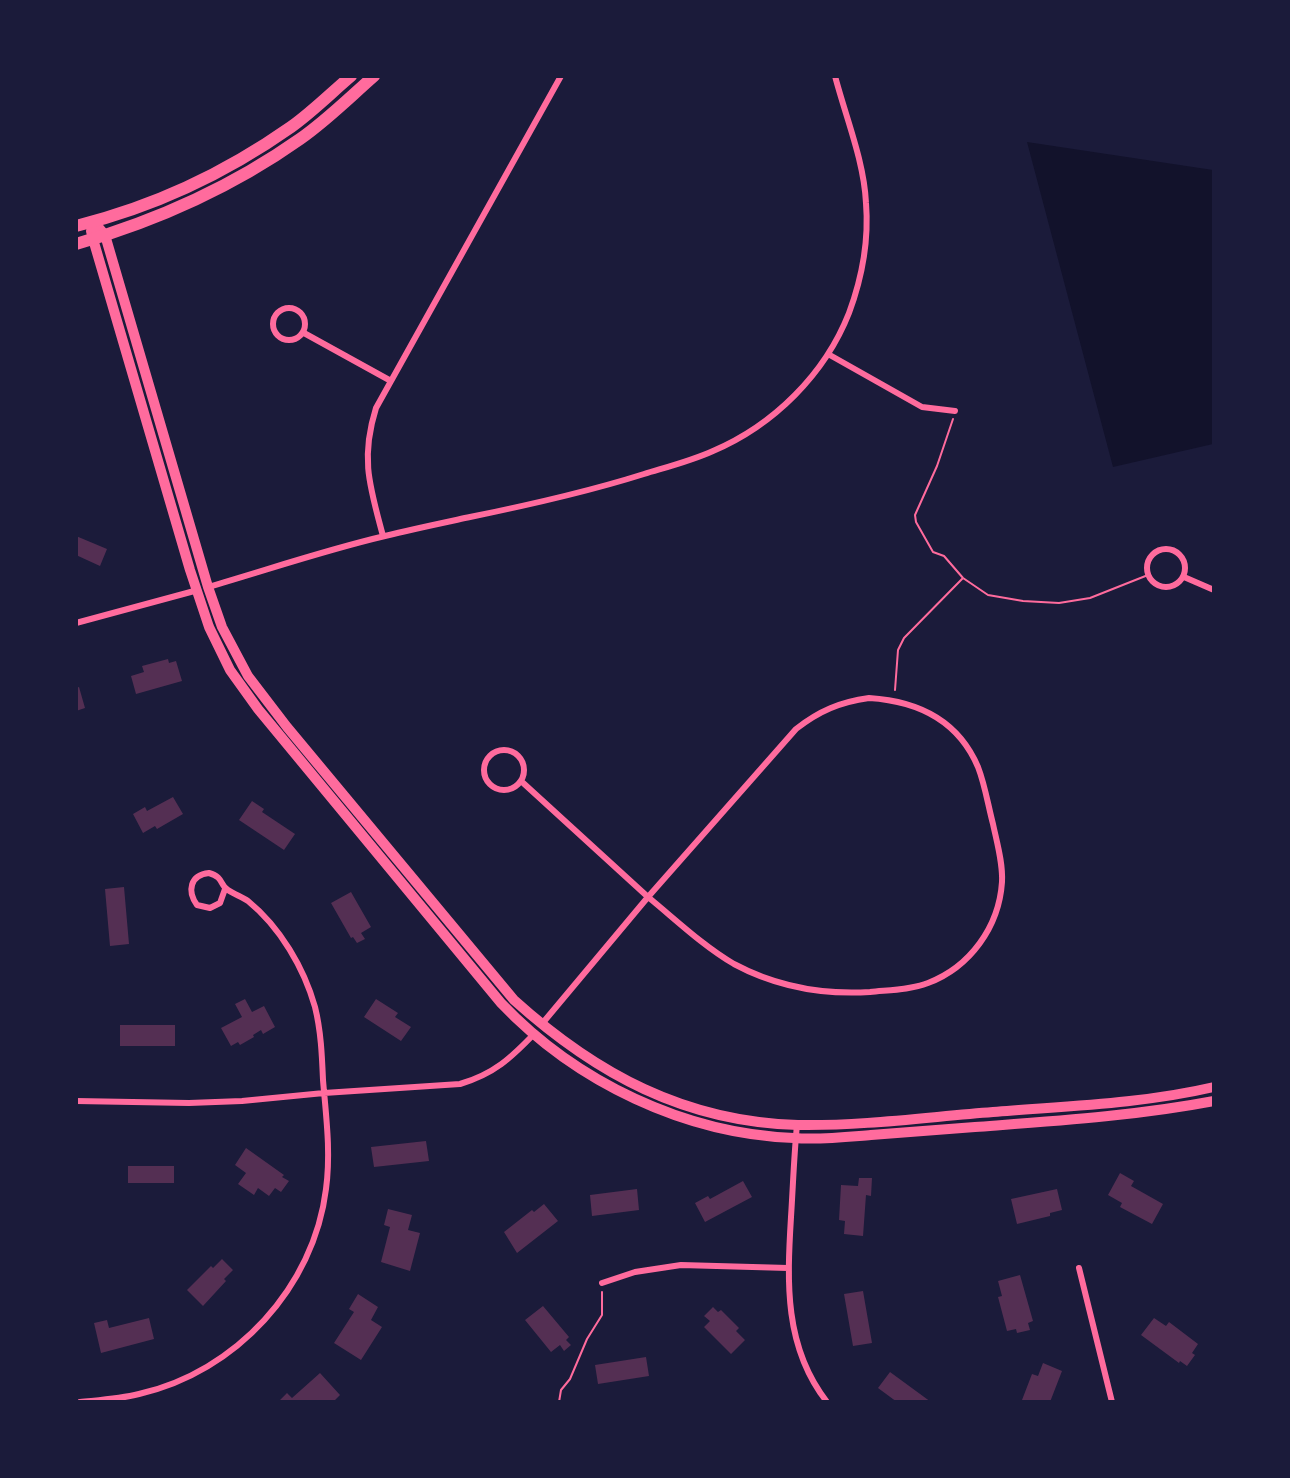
<!DOCTYPE html>
<html>
<head>
<meta charset="utf-8">
<style>
	body { margin:0 }
	#map { position:relative; width:1290px; height:1478px; overflow:hidden; background:#1b1b3a; font-family:"Nunito Sans",sans-serif }
	canvas { display:block }
	.frame { position:absolute; inset:0; border:78px solid #1b1b3a; pointer-events:none }
</style>
</head>
<body>
<div id="map">
<canvas width="1290" height="1478"></canvas>
<div class="frame"></div>
</div>
<script>
const c = document.querySelector('canvas').getContext('2d');
c.lineJoin = 'round';
function fillPath(path, color) {
  c.fillStyle = color;
  c.fill(path, 'evenodd');
}
function strokePath(path, color, width, dash) {
  c.strokeStyle = color;
  c.lineWidth = width;
  c.lineCap = dash ? 'butt' : 'round';
  c.setLineDash(dash || []);
  c.stroke(path);
}
fillPath(new Path2D(`
	M1027,142L1213,170V444L1113,467Z`), '#12122b');
fillPath(new Path2D(`
	M76,536L107,549L100,566L76,555Z
	M168,659L169,663L176,661L182,681L136,694L131,676L144,672L142,666Z
	M79,687L85,708L76,711V688Z
	M173,797L183,814L157,829L155,826L143,833L133,814L145,807L147,811Z
	M252,801L264,809L262,812L295,834L284,850L239,820Z
	M124,887L129,944L110,946L105,889Z
	M351,892L371,927L361,933L365,939L357,943L353,937L351,938L331,903Z
	M245,999L252,1012L264,1006L275,1027L263,1034L261,1030L253,1035L254,1037L240,1045L238,1042L231,1046L221,1028L242,1017L235,1004Z
	M376,999L398,1013L395,1017L411,1027L401,1041L364,1017Z
	M120,1025H175V1046H120Z
	M426,1141L429,1161L374,1167L371,1147Z
	M246,1148L284,1175L282,1177L289,1181L281,1192L275,1188L269,1196L258,1188L254,1195L238,1184L246,1173L235,1165Z
	M128,1166H174V1183H128Z
	M1120,1173L1134,1181L1131,1186L1163,1204L1152,1224L1120,1207L1122,1203L1108,1195Z
	M859,1178H872L871,1196L866,1195L863,1236L844,1234L845,1221L839,1220L841,1185L858,1186Z
	M743,1181L752,1197L705,1222L695,1203L708,1196L710,1199Z
	M637,1189L639,1210L592,1216L590,1195Z
	M1057,1189L1062,1210L1050,1213V1216L1017,1224L1011,1199Z
	M544,1204L558,1221L517,1253L504,1232L532,1210L534,1212Z
	M388,1209L412,1215L408,1230L420,1233L410,1271L381,1262L390,1227L384,1225Z
	M222,1259L233,1270L224,1279L226,1281L203,1306L187,1290L211,1266L213,1268Z
	M1020,1275L1033,1321L1028,1323L1030,1330L1017,1333L1016,1329L1007,1331L998,1297L1002,1296L998,1281Z
	M863,1291L872,1343L853,1346L844,1294Z
	M358,1294L378,1307L371,1320L382,1327L361,1360L334,1343L354,1312L349,1309Z
	M543,1306L569,1337L566,1340L571,1345L564,1351L560,1345L551,1352L525,1320Z
	M713,1307L718,1312L721,1310L739,1328L736,1331L745,1340L731,1354L704,1327L710,1321L704,1316Z
	M149,1318L154,1339L101,1353L94,1323L107,1320L109,1328Z
	M1154,1318L1166,1326L1169,1322L1198,1344L1192,1353L1195,1355L1187,1366L1180,1361L1179,1363L1141,1335Z
	M646,1357L649,1376L598,1384L595,1365Z
	M1043,1363L1062,1371L1050,1402L1022,1400L1032,1374L1038,1376Z
	M890,1372L931,1402H897L878,1388Z
	M320,1373L340,1395L333,1402H278L287,1393L292,1398Z`), '#542f53');
strokePath(new Path2D(`
	M953,419L937,466L915,515L916,522L933,552L944,556L963,578L988,595L1023,601L1059,603L1090,598L1148,575
	M895,690L898,650L904,638L963,578
	M559,1402L561,1390L570,1379L587,1339L602,1315V1292`), '#ff6b9d', 2);
strokePath(new Path2D(`
	M273 324a16 16 0 1 1 32 0a16 16 0 1 1-32 0Z
	M304,333L391,381
	M828,354L922,407L955,411
	M383,536C370,487 360,459 376,408L561,76
	M1147 568a19 19 0 1 1 38 0a19 19 0 1 1-38 0Z
	M1184,577L1214,590
	M208,587C267,570 325,550 385,536C413,529 442,523 470,517C529,505 587,492 644,474C667,467 691,461 713,451C774,425 825,374 849,313C862,278 869,241 866,203C864,161 846,118 835,76
	M76,623L198,590
	M869,698C917,701 958,720 978,767C985,785 988,805 993,824C997,843 1003,863 1002,882C999,927 970,967 928,983C910,990 889,990 870,992C822,995 777,987 734,964C703,946 675,919 648,897L796,729C819,711 840,702 869,698Z
	M484 770a20 20 0 1 1 40 0a20 20 0 1 1-40 0Z
	M521,781L648,897L541,1025
	M76,1101L189,1103L242,1101L324,1093L460,1084C494,1074 511,1058 535,1033
	M797,1125C794,1155 793,1186 791,1217C787,1282 784,1347 827,1402
	M1079,1268L1112,1402
	M602,1283L635,1272L681,1265L788,1268
	M80,1402C100,1400 119,1399 139,1394C236,1372 314,1287 326,1189C331,1152 326,1116 323,1080C322,1056 321,1031 315,1007C304,968 280,927 248,901C242,897 234,894 228,890C220,886 224,877 209,873C190,875 187,891 197,905L210,908L220,903L225,889`), '#ff6b9d', 6);
strokePath(new Path2D(`
	M1214,1087C1141,1104 1066,1106 993,1112C928,1117 863,1126 798,1125C685,1122 596,1074 514,1000L287,727L248,676L222,627L208,587L105,235L94,222L91,231L93,239L190,570L209,627L230,670L258,709L501,1003C576,1082 685,1134 794,1138C820,1140 846,1137 871,1135C906,1132 940,1130 975,1127C1055,1121 1135,1116 1214,1101`), '#ff6b9d', 10);
strokePath(new Path2D(`
	M76,226C153,207 227,172 291,127C312,112 331,93 351,76
	M76,244C156,221 232,187 300,139C326,121 350,97 374,76`), '#ff6b9d', 12);
</script>
</body>
</html>
